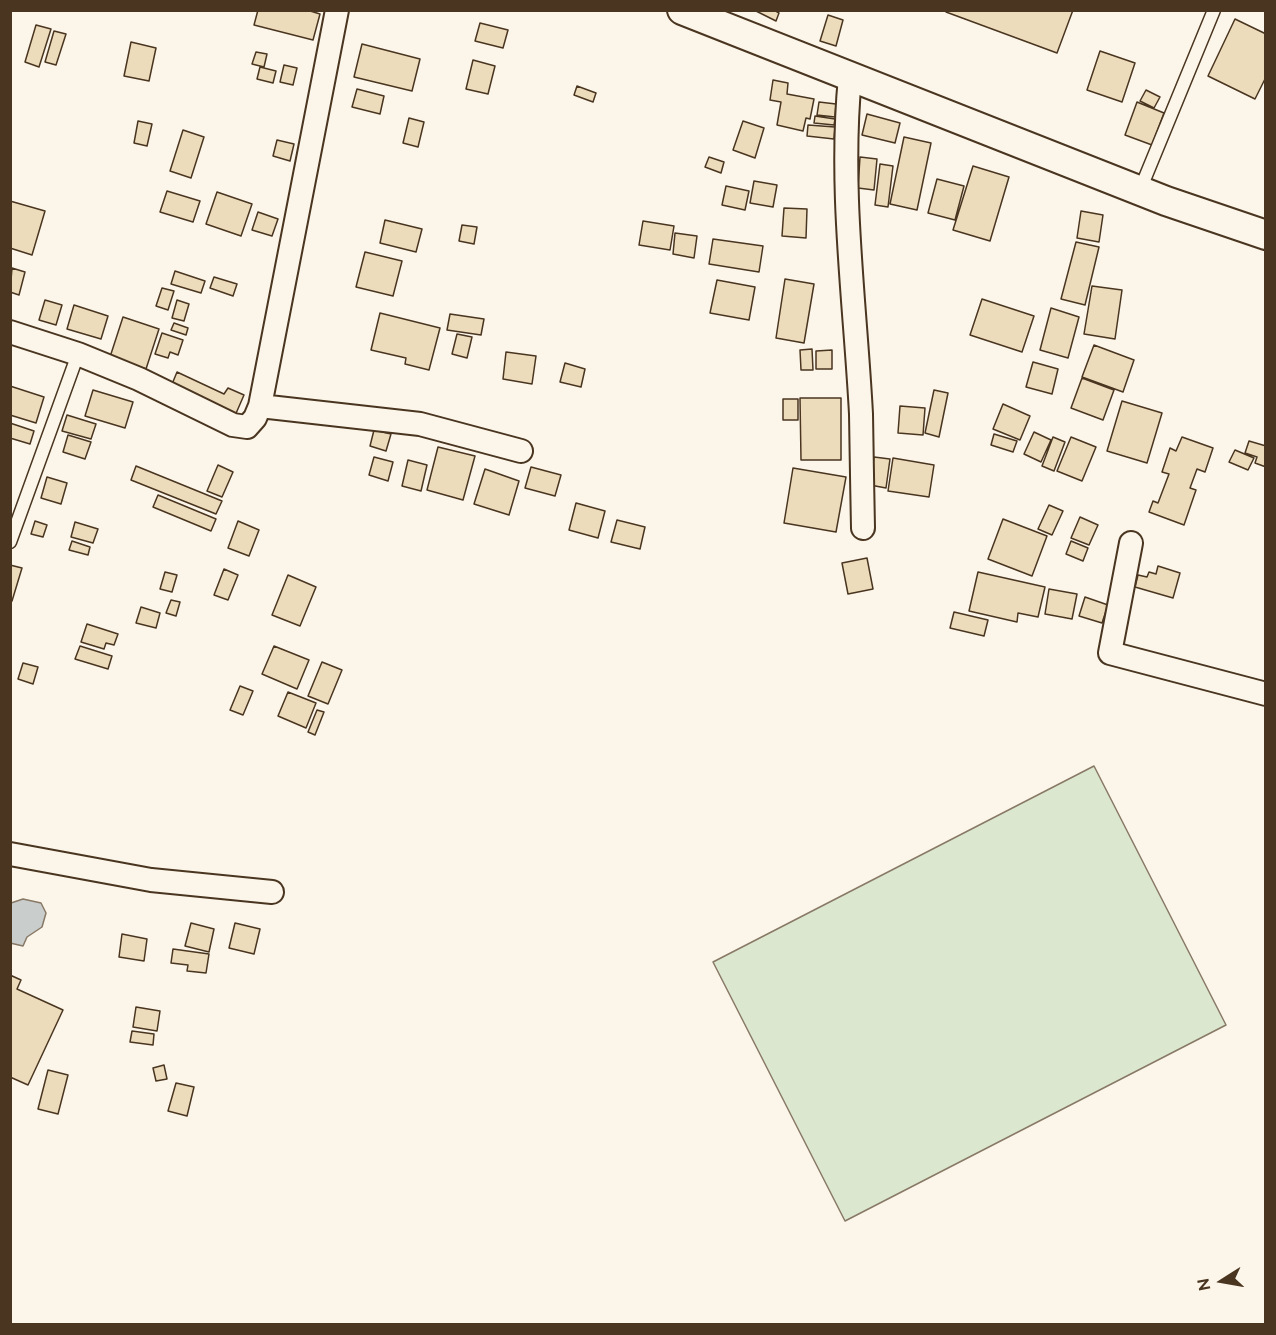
<!DOCTYPE html>
<html>
<head>
<meta charset="utf-8">
<style>
	body { margin:0 }
	#map { position:relative; width:1276px; height:1335px; overflow:hidden; background:#fbf6e9; font-family:Raleway,sans-serif }
	canvas { display:block }
	.frame { position:absolute; inset:0; border:12px solid #4a3520; pointer-events:none }
	.north { position:absolute; left:1192px; top:1251px; width:60px; height:60px; -webkit-text-stroke:4px #fbf6e9; paint-order:stroke; rotate:259deg; font-size:16px; font-weight:700; line-height:24px; text-align:center; color:#4a3520 }
	.north::after { content:''; display:block; margin:auto; width:21px; height:27px; background:#4a3520; clip-path:polygon(50% 0,100% 100%,50% 72%,0 100%) }
</style>
</head>
<body>
<div id="map">
<canvas width="1276" height="1335"></canvas>
<div class="frame"></div>
<div class="north">N</div>
</div>
<script>
const c = document.querySelector('canvas').getContext('2d');
c.lineJoin = 'round';
function fillPath(path, color) {
  c.fillStyle = color;
  c.fill(path, 'evenodd');
}
function strokePath(path, color, width, dash) {
  c.strokeStyle = color;
  c.lineWidth = width;
  c.lineCap = dash ? 'butt' : 'round';
  c.setLineDash(dash || []);
  c.stroke(path);
}
const green = new Path2D(`
	M1094,766L1226,1025L845,1221L713,962Z`);
fillPath(green, '#dce7d0');
strokePath(green, '#887966', 1.5);
const water = new Path2D(`
	M23,899L41,903L46,913L42,927L27,937L23,946L10,943L11,903Z`);
fillPath(water, '#c9cecd');
strokePath(water, '#887966', 1.5);
const building = new Path2D(`
	M258,10H307L320,14L313,40L254,25Z
	M754,10H774L779,13L776,21Z
	M947,10H1073L1057,53L946,12Z
	M828,15L843,20L836,46L820,41Z
	M1235,19L1266,34V77L1255,99L1208,76Z
	M480,23L508,30L503,48L475,41Z
	M36,25L51,29L39,67L25,62Z
	M54,31L66,34L56,65L45,62Z
	M131,42L156,48L149,81L124,76Z
	M362,44L420,59L412,91L354,77Z
	M1100,51L1135,63L1122,102L1087,90Z
	M256,52L267,54L264,67L252,64Z
	M473,60L495,66L488,94L466,89Z
	M284,65L297,68L293,85L280,82Z
	M260,67L276,71L273,83L257,79Z
	M773,80L788,83L787,94L814,99L810,119L806,118L803,131L777,125L781,102L770,100Z
	M577,86L596,93L593,102L574,95Z
	M357,89L384,96L380,114L352,107Z
	M1146,90L1160,97L1154,108L1140,101Z
	M819,102L836,104L835,117L817,115Z
	M1137,102L1164,113L1152,145L1125,135Z
	M867,114L900,123L895,143L862,135Z
	M815,116L835,119L834,125L814,123Z
	M409,118L424,122L418,147L403,143Z
	M138,121L152,124L147,146L134,143Z
	M743,121L764,128L755,158L733,150Z
	M808,125L835,127L834,139L807,136Z
	M183,130L204,137L191,178L170,171Z
	M904,137L931,143L917,210L890,204Z
	M277,140L294,144L290,161L273,156Z
	M709,157L724,162L721,173L705,167Z
	M860,157L877,159L874,190L858,188Z
	M880,164L893,166L888,207L875,205Z
	M973,166L1009,177L990,241L953,230Z
	M937,179L964,186L955,220L928,213Z
	M754,181L777,185L773,207L750,203Z
	M726,186L749,191L745,210L722,205Z
	M167,191L200,201L193,222L160,212Z
	M217,192L252,204L241,236L206,224Z
	M10,201L45,211L32,255L10,248Z
	M784,208L807,209L806,238L782,236Z
	M1081,211L1103,215L1099,242L1077,238Z
	M258,212L278,219L272,236L252,230Z
	M385,220L422,229L416,252L380,243Z
	M643,221L674,226L670,250L639,245Z
	M462,225L477,227L474,244L459,241Z
	M675,233L697,236L694,258L673,254Z
	M713,239L763,246L759,272L709,264Z
	M1076,242L1099,247L1085,305L1061,299Z
	M365,252L402,261L393,296L356,287Z
	M12,268L25,272L19,295L10,292Z
	M175,271L205,281L201,293L171,284Z
	M214,277L237,284L233,296L210,288Z
	M785,279L814,284L804,343L776,338Z
	M717,280L755,287L749,320L710,313Z
	M1092,286L1122,290L1115,339L1084,334Z
	M162,288L174,291L168,310L156,306Z
	M982,299L1034,316L1022,352L970,335Z
	M45,300L62,305L56,325L39,320Z
	M177,300L189,304L184,321L172,318Z
	M74,305L108,316L101,339L67,329Z
	M1051,308L1079,317L1068,358L1040,350Z
	M380,313L440,328L429,370L405,364L406,358L371,350Z
	M450,314L484,319L481,335L447,330Z
	M123,317L159,329L146,369L110,357Z
	M174,323L188,328L186,335L171,330Z
	M162,333L183,340L178,355L170,352L168,358L155,354Z
	M457,334L472,337L467,358L452,354Z
	M1094,345L1134,360L1123,392L1082,377Z
	M812,349L813,370H801L800,350Z
	M832,350V369H816V351Z
	M506,352L536,356L532,384L503,379Z
	M1033,362L1058,369L1052,394L1026,387Z
	M565,363L585,369L581,387L560,382Z
	M177,372L224,394L228,388L244,395L234,418L170,389Z
	M1082,378L1114,390L1103,420L1071,408Z
	M10,386L44,397L36,423L10,415Z
	M93,390L133,402L125,428L85,416Z
	M934,390L948,393L939,437L925,433Z
	M800,398H841V460H801Z
	M783,399H798V420H783Z
	M1122,401L1162,413L1147,463L1107,451Z
	M1003,404L1030,416L1020,440L993,429Z
	M900,406L925,408L923,435L898,433Z
	M67,415L96,424L91,439L62,431Z
	M10,423L34,431L30,444L10,438Z
	M374,430L391,434L386,451L370,446Z
	M1034,432L1051,440L1041,462L1024,454Z
	M994,434L1017,441L1013,452L991,445Z
	M68,435L91,442L85,459L63,452Z
	M1053,437L1065,442L1054,471L1042,466Z
	M1071,437L1096,447L1082,481L1057,471Z
	M1182,437L1213,448L1205,472L1197,469L1190,488L1196,490L1184,525L1149,512L1153,501L1158,503L1169,474L1162,472L1170,448L1176,451Z
	M1249,441L1266,446V467L1255,463L1257,457L1245,453Z
	M438,447L475,456L463,500L427,490Z
	M1235,450L1254,458L1248,470L1229,462Z
	M374,457L393,462L388,481L369,475Z
	M874,457L890,459L886,488L870,485Z
	M893,458L934,465L929,497L888,491Z
	M408,460L427,465L421,491L402,486Z
	M218,465L233,472L222,497L207,491Z
	M136,466L222,501L216,514L131,480Z
	M531,467L561,475L555,496L525,488Z
	M793,468L846,477L836,532L784,523Z
	M485,469L519,481L509,515L474,504Z
	M47,477L67,483L61,504L41,498Z
	M158,495L216,519L211,531L153,507Z
	M576,503L605,511L598,538L569,530Z
	M1049,505L1063,511L1052,535L1038,529Z
	M1080,517L1098,525L1089,545L1071,538Z
	M1003,519L1047,536L1032,576L988,559Z
	M617,520L645,527L640,549L611,542Z
	M35,521L47,525L43,537L31,534Z
	M238,521L259,530L249,556L228,548Z
	M75,522L98,529L93,543L71,537Z
	M72,541L90,547L88,555L69,550Z
	M1071,541L1088,548L1083,561L1066,554Z
	M867,558L873,589L848,594L842,563Z
	M10,565L22,568L12,601L10,600Z
	M1158,566L1180,573L1173,598L1135,587L1138,575L1147,577L1149,572L1156,574Z
	M224,569L238,575L228,600L214,595Z
	M165,572L177,575L172,592L160,589Z
	M978,572L1045,587L1038,617L1018,613L1017,622L969,611Z
	M288,575L316,587L300,626L272,615Z
	M1049,589L1077,594L1072,619L1045,614Z
	M1085,597L1108,605L1102,623L1079,616Z
	M171,600L180,602L176,616L166,613Z
	M141,607L160,613L156,628L136,623Z
	M954,612L988,620L984,636L950,628Z
	M87,624L118,634L114,645L106,643L104,649L81,642Z
	M80,646L112,656L108,669L75,659Z
	M274,646L309,660L297,689L262,674Z
	M322,662L342,670L328,704L308,696Z
	M23,663L38,667L33,684L18,679Z
	M240,686L253,691L243,715L230,710Z
	M288,692L316,703L306,728L278,716Z
	M317,710L324,712L315,735L308,732Z
	M191,923L214,929L209,952L185,946Z
	M235,923L260,929L254,954L229,948Z
	M122,934L147,939L144,961L119,957Z
	M173,949L209,954L206,973L187,971L188,965L171,963Z
	M10,975L21,980L17,989L63,1010L28,1085L10,1077Z
	M136,1007L160,1011L157,1031L133,1027Z
	M132,1031L154,1034L153,1045L130,1042Z
	M164,1065L167,1079L156,1081L153,1068Z
	M48,1070L68,1075L58,1114L38,1109Z
	M176,1083L194,1087L187,1116L168,1111Z`);
fillPath(building, '#ecdcbc');
strokePath(building, '#4a3520', 1.5);
const service = new Path2D(`
	M1140,190L1214,10
	M10,542L78,354`);
const minor = new Path2D(`
	M337,10L260,406L420,424L521,451
	M850,77C839,189 855,301 861,414C862,451 862,490 863,528
	M10,332L78,354L139,379L233,425L247,427L255,418L260,406
	M1131,543L1110,653L1266,694
	M10,854L151,880L272,892`);
const tertiary = new Path2D(`
	M682,10L1166,201L1266,235`);
strokePath(service, '#4a3520', 15);
strokePath(minor, '#4a3520', 26);
strokePath(tertiary, '#4a3520', 32);
strokePath(service, '#fbf6e9', 12);
strokePath(minor, '#fbf6e9', 22);
strokePath(tertiary, '#fbf6e9', 28);
</script>
</body>
</html>
